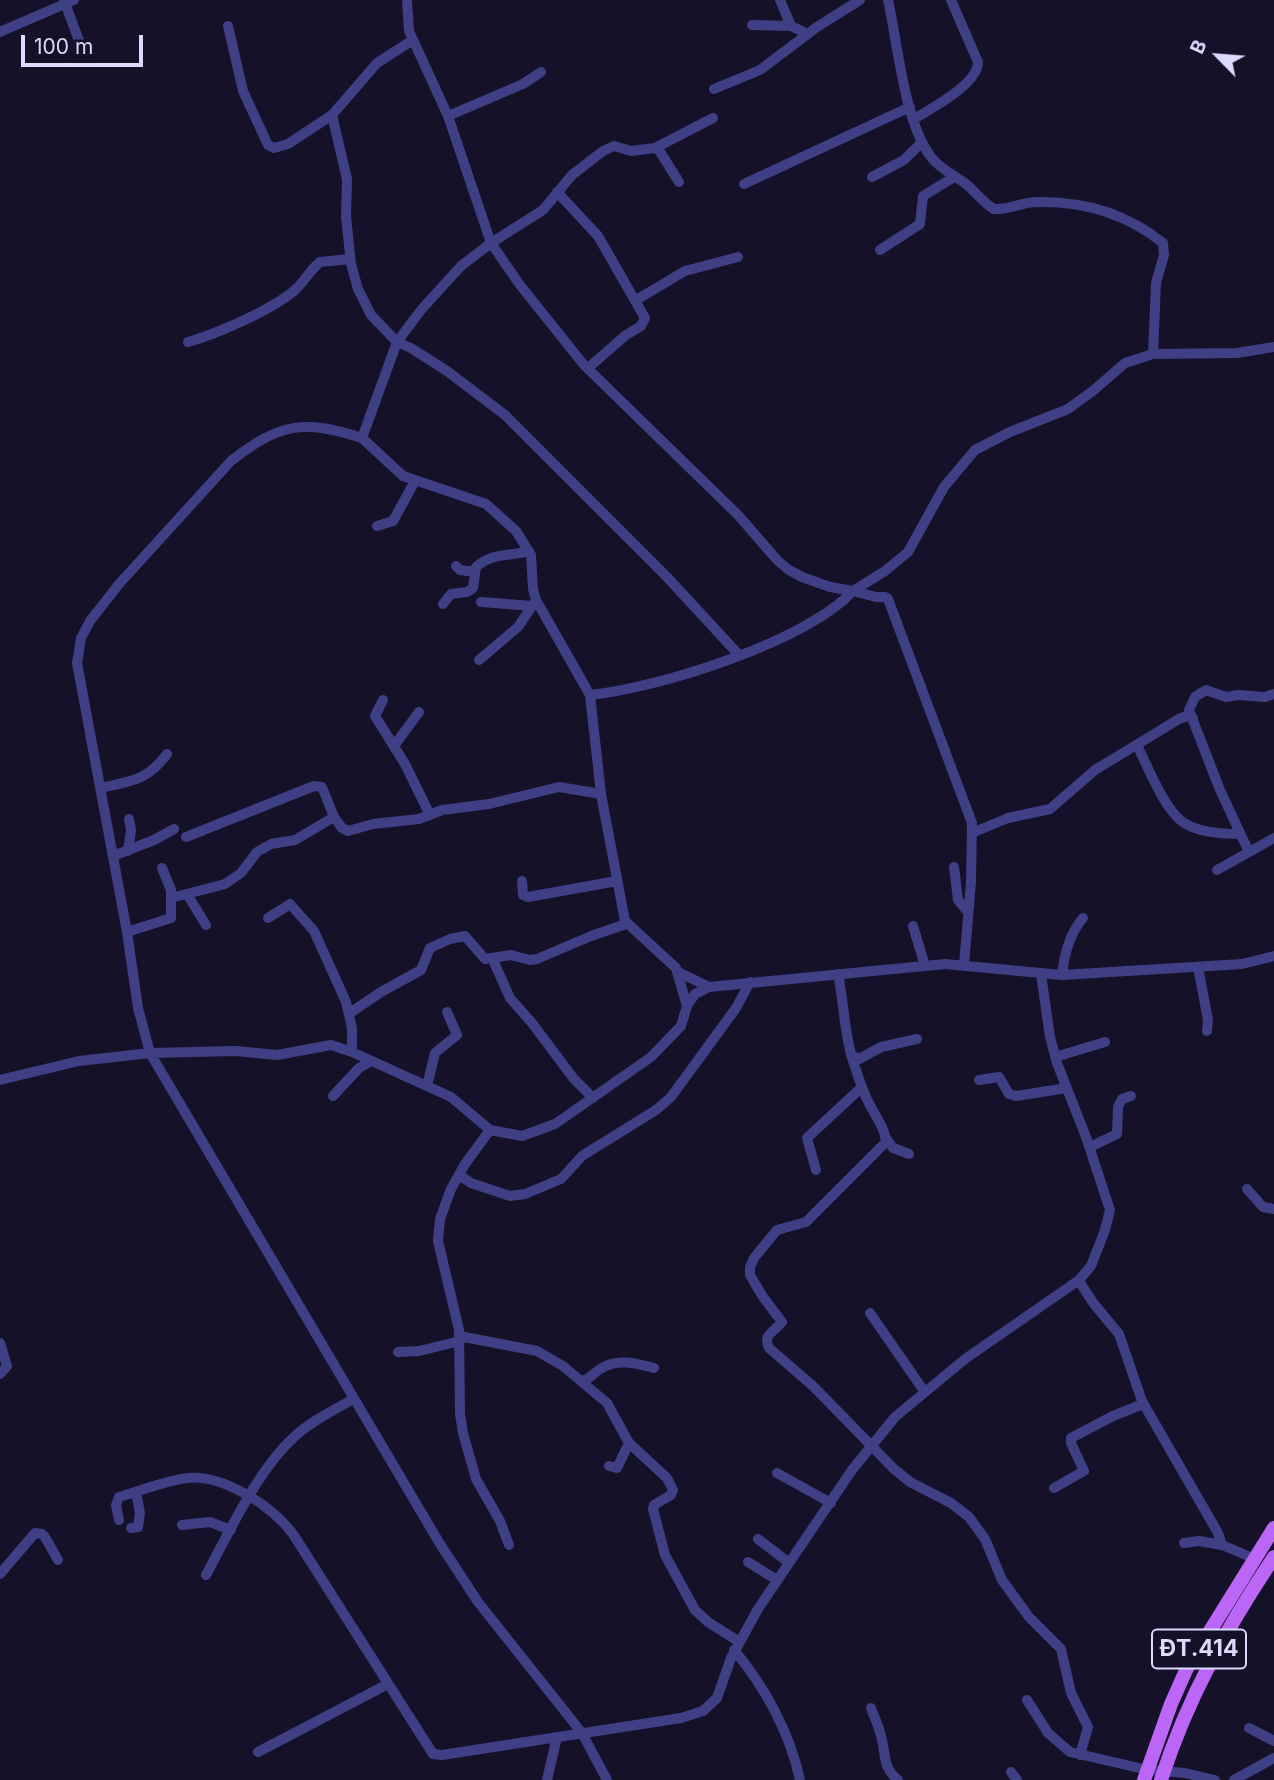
<!DOCTYPE html>
<html>
<head>
<meta charset="utf-8">
<style>
	body { margin:0 }
	#map { position:relative; width:1274px; height:1780px; overflow:hidden; background:#141128; font-family:Inter,sans-serif }
	canvas { display:block }
	.north { position:absolute; left:1183px; top:21px; width:70px; height:70px; -webkit-text-stroke:5px #141128; paint-order:stroke; rotate:295deg; font-size:19px; font-weight:700; line-height:28px; text-align:center; color:#dcdafd }
	.north::after { content:''; display:block; margin:auto; width:24px; height:32px; background:#dcdafd; clip-path:polygon(50% 0,100% 100%,50% 72%,0 100%) }
	.scale { position:absolute; left:21px; top:35px; width:122px; height:32px; box-sizing:border-box; border:4px solid #dcdafd; border-top:0; padding-left:9px; font-size:21px; line-height:24px; white-space:nowrap; color:#dcdafd; -webkit-text-stroke:5px #141128; paint-order:stroke }
</style>
</head>
<body>
<div id="map">
<canvas width="1274" height="1780"></canvas>
<div class="north">B</div>
<div class="scale">100 m</div>
</div>
<script>
const c = document.querySelector('canvas').getContext('2d');
c.lineJoin = 'round';
function strokePath(path, color, width, dash) {
  c.strokeStyle = color;
  c.lineWidth = width;
  c.lineCap = dash ? 'butt' : 'round';
  c.setLineDash(dash || []);
  c.stroke(path);
}
function label(font, color, halo, rows, align = 'center') {
  c.font = font + ' Inter,sans-serif';
  c.lineWidth = 5;
  c.setLineDash([]);
  c.textBaseline = 'middle';
  c.strokeStyle = halo;
  c.fillStyle = color;
  for (const [text, x, y, turn = 0] of rows) {
    c.save();
    c.translate(x, y);
    c.rotate((+turn || 0) * Math.PI / 180);
    c.textAlign = isNaN(turn) ? turn : align;
    if (halo) c.strokeText(text, 0, 0);
    c.fillText(text, 0, 0);
    c.restore();
  }
}
strokePath(new Path2D(`
	M64,0L81,46
	M407,0L409,31L448,116L491,243L520,285L584,365L738,515L778,561L789,570L802,577L830,587L853,591L885,571L908,552L944,487L975,450L1010,432L1068,409L1094,390L1125,363L1153,354L1237,353L1274,347
	M780,0L791,26
	M888,0C898,45 904,121 931,157C940,169 954,175 966,184C976,192 983,203 994,209C1009,210 1022,202 1037,202C1083,201 1127,214 1163,243L1164,255L1156,283L1153,354
	M752,25L791,26L808,34
	M228,26L243,91L268,145L274,148L288,144L332,115L377,63L413,40
	M0,32L74,0
	M714,89L760,70L817,27L860,0
	M332,115L347,179L346,216L351,264L358,289L371,315L397,342L411,348L447,371L505,415L667,577L739,655
	M448,116L523,84L541,72
	M914,119C932,108 978,84 978,62L951,0
	M657,147L679,182
	M872,177L904,160L922,142
	M744,184L910,107
	M557,192L598,236L645,318L641,326L626,335L588,368
	M880,250L920,224L923,196L954,177
	M636,300L685,271L738,257
	M188,342C219,333 269,311 294,291C304,282 310,270 320,262L350,259
	M362,438C303,419 280,423 231,461L119,584L90,621L81,638L77,663L127,932L138,1008L150,1053L440,1544L478,1602L582,1733L607,1780
	M377,526L393,521L415,481
	M456,566L460,570L475,572
	M481,602L532,606
	M443,604L451,594L467,592L473,588L476,567C494,552 508,557 529,551
	M479,660L518,627L536,600
	M590,695L536,600L533,589L531,555L516,531L486,504L403,476L362,438L397,342L421,310L461,266L491,243L543,210L572,175L603,151L614,146L631,151L655,148L713,118
	M383,700L375,716L405,764L429,813
	M1137,745C1147,765 1166,814 1186,824C1201,833 1223,834 1240,834
	M394,746L419,712
	M100,788C131,781 147,781 167,754
	M601,794L590,695C659,688 805,642 853,591L876,597H885L888,599L972,823L971,882L964,965
	M972,833L1008,818L1050,809L1095,770L1179,719L1187,716L1193,718
	M186,837L314,786L322,787L334,817L342,828L348,831L373,824L419,819L442,810L489,804L559,787L601,794L625,921L676,968L687,1006
	M128,851L131,830L129,819
	M1249,852L1220,790L1189,710L1195,697L1206,690L1226,697L1238,695L1265,697L1274,694
	M113,856L154,840L174,829
	M954,867L958,900L968,912
	M1217,870L1274,838
	M522,881L523,895L528,897L617,881
	M187,894L206,925
	M171,898L225,884L241,873L257,852L271,844L295,840L334,817
	M268,918L290,904L314,931L346,1002L352,1028V1052
	M913,926L925,966
	M127,932L171,918V890L162,868
	M493,960L510,998L532,1023L574,1079L593,1098
	M1198,967L1208,1020L1207,1031
	M678,972L709,987
	M838,974C844,1003 844,1033 853,1061C857,1073 861,1086 866,1097C872,1112 885,1126 886,1142L806,1222L777,1230L754,1258L750,1267V1275L763,1297L782,1322C775,1331 762,1335 769,1348L814,1387L894,1469L910,1482L951,1503L969,1517L985,1539L1002,1580L1029,1617L1061,1649L1071,1693L1088,1727L1080,1755
	M1062,975C1064,956 1070,933 1083,918
	M350,1013L381,992L421,970L430,948L450,939L465,936L485,959L511,955L530,960L537,959L591,936L626,924
	M851,1055L859,1059L881,1047L917,1039
	M1055,1057L1105,1042
	M0,1080L79,1061L150,1053L236,1051L277,1055L331,1045L352,1052L451,1097L490,1130L522,1136L555,1124L651,1057L681,1026L687,1006L695,994L709,987L945,964L1062,975L1242,964L1274,956
	M979,1080L999,1077L1009,1094L1016,1096L1067,1088
	M427,1086L435,1053L457,1035L447,1012
	M333,1096L359,1068L371,1061
	M490,1130L465,1164L451,1189L440,1219L438,1241L459,1330L460,1414L463,1433L476,1479L500,1521L509,1545
	M886,1138L893,1148L909,1154
	M1090,1147L1117,1134L1118,1107L1122,1099L1131,1096
	M816,1170L807,1138L862,1087
	M459,1175L471,1183L510,1196L525,1194L561,1179L582,1156L656,1110L671,1097L736,1008L750,982
	M1247,1189L1263,1207L1274,1209
	M1079,1281L1094,1304L1119,1334L1142,1401L1218,1533L1222,1545L1253,1558
	M870,1313L924,1391
	M459,1336L537,1351L563,1366L607,1403L629,1443L667,1478L673,1490L671,1495L654,1505L653,1509L665,1555L695,1610L708,1622L738,1641
	M0,1343L7,1366L0,1374
	M398,1352L419,1351L460,1341
	M581,1381C589,1380 593,1374 600,1369C617,1358 636,1363 654,1368
	M609,1466L617,1468L629,1443
	M777,1473L831,1503
	M1054,1488L1084,1471L1071,1443V1438L1113,1416L1143,1404
	M119,1520L116,1505L119,1497C141,1491 164,1481 187,1478C223,1474 272,1506 293,1534L433,1754L442,1755L681,1718L703,1711L717,1698L731,1658L758,1609L852,1470L895,1417L965,1359L1079,1280L1091,1266L1105,1230L1110,1210L1086,1137L1057,1063L1050,1037L1041,974
	M182,1525L210,1522L231,1530
	M131,1528L138,1527L140,1513L136,1492
	M758,1539L788,1562
	M1184,1543L1199,1541L1222,1545
	M748,1562L777,1580
	M0,1574L35,1533L42,1534L45,1537L58,1560
	M206,1575C230,1531 257,1471 294,1437C311,1421 333,1411 353,1399
	M734,1650C765,1687 790,1733 800,1780
	M1027,1700L1048,1733L1070,1752L1148,1770L1185,1773L1215,1780
	M871,1708C875,1719 880,1729 882,1740C886,1757 883,1768 898,1780
	M1249,1728L1274,1741
	M258,1752L388,1684
	M1011,1772L1017,1780
	M547,1780L557,1737
	M1234,1780L1274,1758`), '#3e3f85', 10);
strokePath(new Path2D(`
	M1144,1780L1171,1704L1187,1668L1274,1528
	M1161,1780C1187,1699 1227,1627 1274,1557`), '#bc66f8', 14);
for (const [x, y, w] of [
	[1199,1649,94]
]) {
  const box = new Path2D();
  box.roundRect(x - w / 2, y - 19.5, w, 39, 5);
  c.fillStyle = '#141128';
  c.fill(box);
  strokePath(box, '#dcdafd', 2);
}
label('bold 23px', '#dcdafd', null, [
	["ĐT.414",1199,1649]
]);
</script>
</body>
</html>
